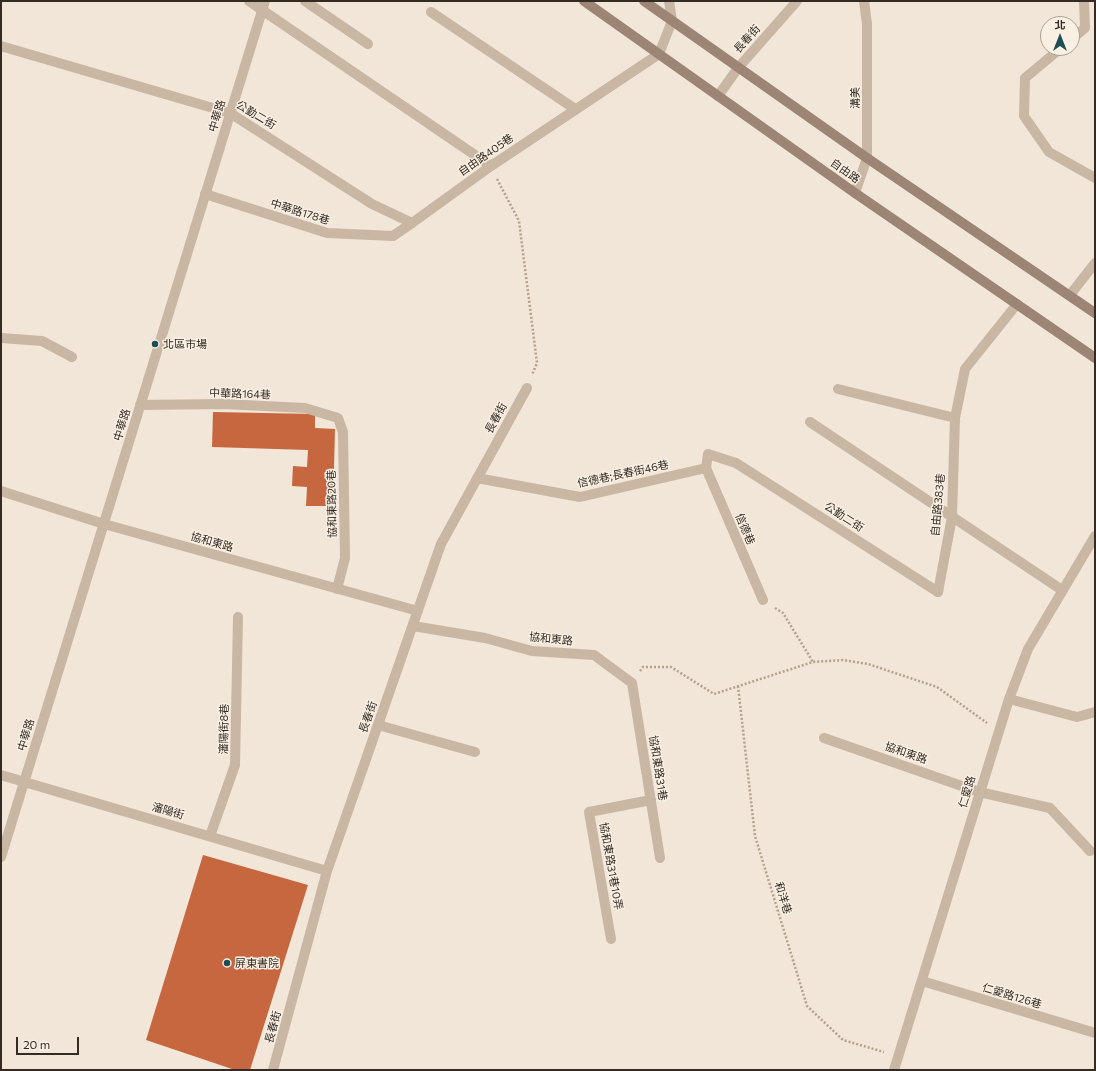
<!DOCTYPE html>
<html>
<head>
<meta charset="utf-8">
<style>
	body { margin:0 }
	#map { position:relative; width:1096px; height:1071px; overflow:hidden; background:#f1e6d7; font-family:Commissioner,"Noto Sans TC",sans-serif }
	canvas { display:block }
	.frame { position:absolute; inset:0; border:2px solid #342b25; pointer-events:none }
	.north { position:absolute; left:1040px; top:16px; width:40px; height:40px; box-sizing:border-box; background:#f9f0e3; border:1px solid #aaa197; border-radius:50%; rotate:0deg; font-size:11px; font-weight:700; line-height:16px; text-align:center; color:#342b25 }
	.north::after { content:''; display:block; margin:auto; width:14px; height:18px; background:#1b4e55; clip-path:polygon(50% 0,100% 100%,50% 72%,0 100%) }
	.scale { position:absolute; left:16px; top:1037px; width:63px; height:18px; box-sizing:border-box; border:2px solid #342b25; border-top:0; padding-left:5px; font-size:12px; line-height:14px; white-space:nowrap; color:#342b25; -webkit-text-stroke:3px #f9f0e3; paint-order:stroke }
</style>
</head>
<body>
<div id="map">
<canvas width="1096" height="1071"></canvas>
<div class="frame"></div>
<div class="north">北</div>
<div class="scale">20 m</div>
</div>
<script>
const c = document.querySelector('canvas').getContext('2d');
c.lineJoin = 'round';
function fillPath(path, color) {
  c.fillStyle = color;
  c.fill(path, 'evenodd');
}
function strokePath(path, color, width, dash) {
  c.strokeStyle = color;
  c.lineWidth = width;
  c.lineCap = dash ? 'butt' : 'round';
  c.setLineDash(dash || []);
  c.stroke(path);
}
function label(font, color, halo, rows, align = 'center') {
  c.font = font + ' Commissioner,"Noto Sans TC",sans-serif';
  c.lineWidth = 3;
  c.setLineDash([]);
  c.textBaseline = 'middle';
  c.strokeStyle = halo;
  c.fillStyle = color;
  for (const [text, x, y, turn = 0] of rows) {
    c.save();
    c.translate(x, y);
    c.rotate((+turn || 0) * Math.PI / 180);
    c.textAlign = isNaN(turn) ? turn : align;
    if (halo) c.strokeText(text, 0, 0);
    c.fillText(text, 0, 0);
    c.restore();
  }
}
fillPath(new Path2D(`
	M213,412L315,414V428L335,429L333,506H306L307,487L292,486L293,466L307,467L308,450L212,447Z
	M203,855L308,885L250,1070H235L146,1040Z`), '#c7673f');
strokePath(new Path2D(`
	M497,179L519,221L537,363L532,375
	M775,608L783,613L813,662
	M640,671L643,667H671L714,694L813,662L843,660L868,664L937,687L987,723
	M738,686L755,836L807,1006L843,1040L884,1052`), '#b5a08d', 2.5, [2, 2]);
strokePath(new Path2D(`
	M249,1L491,166
	M305,1L368,44
	M431,12L575,109
	M1072,39L1085,28L1084,1
	M1061,48L1025,78L1024,116L1049,152L1095,178
	M855,193L867,158V24L864,1
	M205,194L327,233L393,236L412,223
	M1070,295L1095,263
	M1,338L42,341L72,357
	M838,389L955,418
	M706,468L763,600
	M477,478L580,497L706,468L708,454L736,463
	M938,592L952,517L955,418L965,369L1017,304
	M378,725L475,752
	M979,792L1050,808L1090,851
	M611,939L589,812L651,800
	M922,981L1095,1033`), '#c9b6a3', 10);
strokePath(new Path2D(`
	M1,46L230,113L372,204L412,223L491,166L659,54L672,21L669,1
	M718,96L738,68L797,1
	M140,405L223,404L305,408L338,418L343,432L345,558L337,589
	M810,422L1062,590
	M736,463L938,592
	M1,491L104,524L418,611
	M413,626L485,638L532,651L594,655L632,683L660,858
	M1009,699L1077,717L1095,712
	M824,738L979,792
	M1,775L327,871
	M210,836L235,765L238,617
	M1,857L265,1
	M273,1070L327,871L441,544L527,388
	M894,1070L1009,699L1028,649L1095,536`), '#c9b6a3', 10);
strokePath(new Path2D(`
	M584,1L855,193L1095,358
	M644,1L867,158L1095,313`), '#9c8575', 10);
for (const [x, y, r, color] of [
	[155,344,4,"#1b4e55"],
	[227,963,4,"#1b4e55"]
]) {
  const dot = new Path2D();
  dot.arc(x, y, r, 0, 2 * Math.PI);
  c.fillStyle = color;
  c.fill(dot);
  strokePath(dot, '#f9f0e3', 1.5);
}
label('11px', '#342b25', '#f9f0e3', [
	["長春街",747,39,-48],
	["溝美",855,98,-90],
	["公勤二街",256,115,31],
	["中華路",217,116,-73],
	["自由路405巷",486,155,-35],
	["自由路",845,171,35],
	["中華路178巷",300,212,17],
	["中華路164巷",240,394,2],
	["長春街",496,418,-61],
	["中華路",122,425,-73],
	["信德巷;長春街46巷",623,474,-12],
	["協和東路20巷",332,504,-91],
	["自由路383巷",938,505,-85],
	["公勤二街",844,517,33],
	["信德巷",745,529,67],
	["協和東路",212,542,16],
	["協和東路",551,639,6],
	["長春街",368,717,-71],
	["瀋陽街8巷",224,729,-89],
	["中華路",26,735,-73],
	["協和東路",906,753,19],
	["協和東路31巷",658,768,81],
	["仁愛路",967,792,-73],
	["瀋陽街",168,811,16],
	["協和東路31巷10弄",611,866,80],
	["和洋巷",783,898,73],
	["仁愛路126巷",1012,996,17],
	["長春街",273,1027,-75]
]);
label('11px', '#342b25', '#f9f0e3', [
	["北區市場",163,344],
	["屏東書院",235,963]
], 'left');
</script>
</body>
</html>
